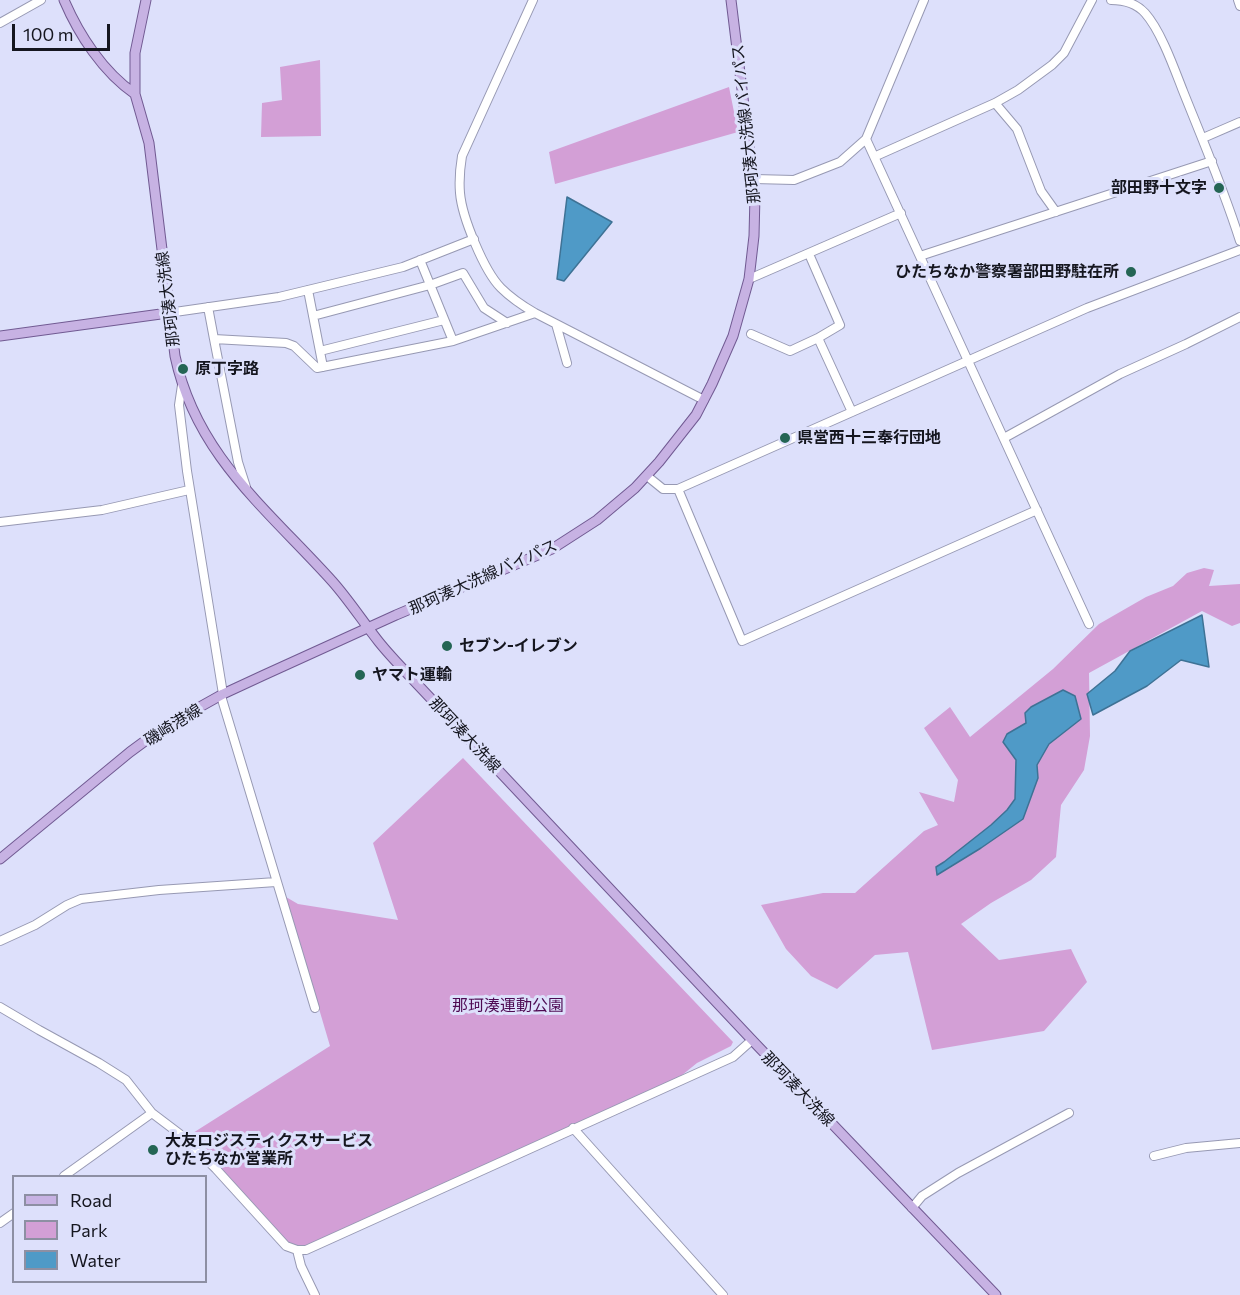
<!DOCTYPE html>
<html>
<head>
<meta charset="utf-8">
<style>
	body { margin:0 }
	#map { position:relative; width:1240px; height:1295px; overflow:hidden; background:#dde0fb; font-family:Commissioner,sans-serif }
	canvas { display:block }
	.legend { position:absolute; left:12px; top:1175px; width:195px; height:108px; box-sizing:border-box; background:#dde0fb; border:2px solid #8d8fa3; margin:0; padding:8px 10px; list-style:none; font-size:18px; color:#15161f }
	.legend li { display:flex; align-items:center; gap:12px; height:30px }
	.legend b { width:30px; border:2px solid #8d8fa3 }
	.scale { position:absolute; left:12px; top:24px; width:98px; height:27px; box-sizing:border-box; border:3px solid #15161f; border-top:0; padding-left:8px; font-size:18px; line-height:21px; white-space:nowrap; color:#15161f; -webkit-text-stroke:4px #dde0fb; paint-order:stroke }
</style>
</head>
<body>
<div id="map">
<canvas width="1240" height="1295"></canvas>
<ul class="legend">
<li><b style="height:8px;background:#c7b2e3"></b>Road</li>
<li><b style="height:16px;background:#d39fd6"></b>Park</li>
<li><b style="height:16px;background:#4f9ac7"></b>Water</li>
</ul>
<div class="scale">100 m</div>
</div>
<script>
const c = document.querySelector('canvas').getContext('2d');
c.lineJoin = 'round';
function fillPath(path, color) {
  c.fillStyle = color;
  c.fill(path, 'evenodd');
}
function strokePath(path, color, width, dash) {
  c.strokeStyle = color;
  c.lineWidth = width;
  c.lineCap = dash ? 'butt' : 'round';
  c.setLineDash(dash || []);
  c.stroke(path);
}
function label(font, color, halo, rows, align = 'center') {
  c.font = font + ' Commissioner,"Noto Sans JP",sans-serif';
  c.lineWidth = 6;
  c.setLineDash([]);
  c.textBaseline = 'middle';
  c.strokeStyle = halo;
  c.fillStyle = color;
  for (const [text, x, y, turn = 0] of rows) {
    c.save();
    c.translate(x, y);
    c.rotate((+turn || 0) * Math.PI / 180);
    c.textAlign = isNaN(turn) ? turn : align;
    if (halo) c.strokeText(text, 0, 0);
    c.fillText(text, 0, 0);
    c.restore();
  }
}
fillPath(new Path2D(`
	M320,60L321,136L261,137L262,103L282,100L280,67Z
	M729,87L738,132L555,184L549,152Z
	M1204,568L1214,570L1209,586L1240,584V623L1232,626L1202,611L1089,673L1090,736L1084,770L1061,805L1056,857L1031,880L991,903L961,924L999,960L1071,949L1087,982L1044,1031L932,1050L908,952L875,955L837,989L811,976L786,949L761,905L823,893H855L924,831L938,825L919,792L954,802L958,780L924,728L950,707L970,737L1053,669L1099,624L1146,597L1173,586L1187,573Z
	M463,758L733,1042L731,1046L697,1063L671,1084L306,1250L286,1246L185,1138L330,1046L286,897L298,904L398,920L373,843Z`), '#d39fd6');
const water = new Path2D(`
	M567,197L612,222L564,281L557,279Z
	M1202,615L1209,667L1181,660L1147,686L1093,715L1087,694L1115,671L1130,651Z
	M1063,690L1075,696L1081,719L1049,744L1037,765L1038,778L1023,819L981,848L937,875L936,867L944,862L991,825L1007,810L1015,799L1016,760L1003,742L1007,734L1026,723L1025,713L1031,707Z`);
fillPath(water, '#4f9ac7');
strokePath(water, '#3e7295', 1.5);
const minor = new Path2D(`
	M533,0L462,156C460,168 459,181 460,193C462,217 484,271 501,288C511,298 523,306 535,313L704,400
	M924,0L866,139L1089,624
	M1111,0C1124,0 1136,3 1145,13C1161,31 1174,68 1183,91C1203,141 1224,190 1240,241
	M1238,0L1240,6
	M0,23L41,0
	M995,103L1017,129L1041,191L1056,212
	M1203,138L1240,122
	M876,156L995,103L1018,90L1052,65L1064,53L1092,0
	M754,179L794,180L840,162L866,139
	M809,254L840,325L818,338L852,412
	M920,256L1212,161
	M420,260L453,341
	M749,279L901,213
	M308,290L323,367
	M208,307L214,339L286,343L294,346L317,368L453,341L535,313
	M168,313L279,297L403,267L474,239
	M313,316L430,285L463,273L484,308L507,323
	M556,324L567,363
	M751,334L790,351L818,338
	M214,339L238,462L246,487
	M320,351L444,320
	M182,385L179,405L187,471L223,694
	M1004,438L1120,374L1186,344L1240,317
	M647,476L663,489H678L1087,308L1240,250
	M678,489L742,641L1037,510
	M0,522L102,510L189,490
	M221,696L315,1008
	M0,941L35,925L67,905L81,899L159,890L276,882
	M0,1007L39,1030L99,1063L126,1080L152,1113L185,1138L216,1169L286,1246L297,1250H306L733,1057L752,1040
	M573,1128L723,1295
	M1154,1156L1186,1148L1240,1143
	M64,1176L152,1113
	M912,1208L922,1196L958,1173L1069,1113
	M0,1223L14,1213
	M297,1250L301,1266L315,1295`);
const major = new Path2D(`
	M64,0C79,35 103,72 135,94
	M146,0L135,53V94L149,143L175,356C196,455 267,509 332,581C349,600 363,622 379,642C391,657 405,671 419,686L752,1040L996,1295
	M0,336L168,313
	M0,859L130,752L164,727L223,694L264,675L396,615L552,549L597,520L635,488L659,462L696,415L712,384L733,336L749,279L754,236L755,195L731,0`);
strokePath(minor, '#9799b3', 10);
strokePath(major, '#715a92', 11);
strokePath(minor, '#fff', 8);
strokePath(major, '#c7b2e3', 9);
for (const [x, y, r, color] of [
	[1219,188,6,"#246554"],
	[1131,272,6,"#246554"],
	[183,369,6,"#246554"],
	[785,438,6,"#246554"],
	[447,646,6,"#246554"],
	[360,675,6,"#246554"],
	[153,1150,6,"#246554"]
]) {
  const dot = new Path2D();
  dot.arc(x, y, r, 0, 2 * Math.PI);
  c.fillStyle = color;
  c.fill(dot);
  strokePath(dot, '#dde0fb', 2);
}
label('16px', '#15161f', '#dde0fb', [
	["那珂湊大洗線バイパス",746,124,-96],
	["那珂湊大洗線",168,299,-97],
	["那珂湊大洗線バイパス",483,577,-24],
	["磯崎港線",173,725,-32],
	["那珂湊大洗線",465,735,47],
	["那珂湊大洗線",798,1089,46]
]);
label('bold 16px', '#15161f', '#dde0fb', [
	["部田野十文字",1207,188,"right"],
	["ひたちなか警察署部田野駐在所",1119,272,"right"],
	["原丁字路",195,369],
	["県営西十三奉行団地",797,438],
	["セブン-イレブン",459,646],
	["ヤマト運輸",372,675],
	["大友ロジスティクスサービス",165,1141],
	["ひたちなか営業所",165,1159]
], 'left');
label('16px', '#4e0a53', '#dde0fb', [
	["那珂湊運動公園",508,1006]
]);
</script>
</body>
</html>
